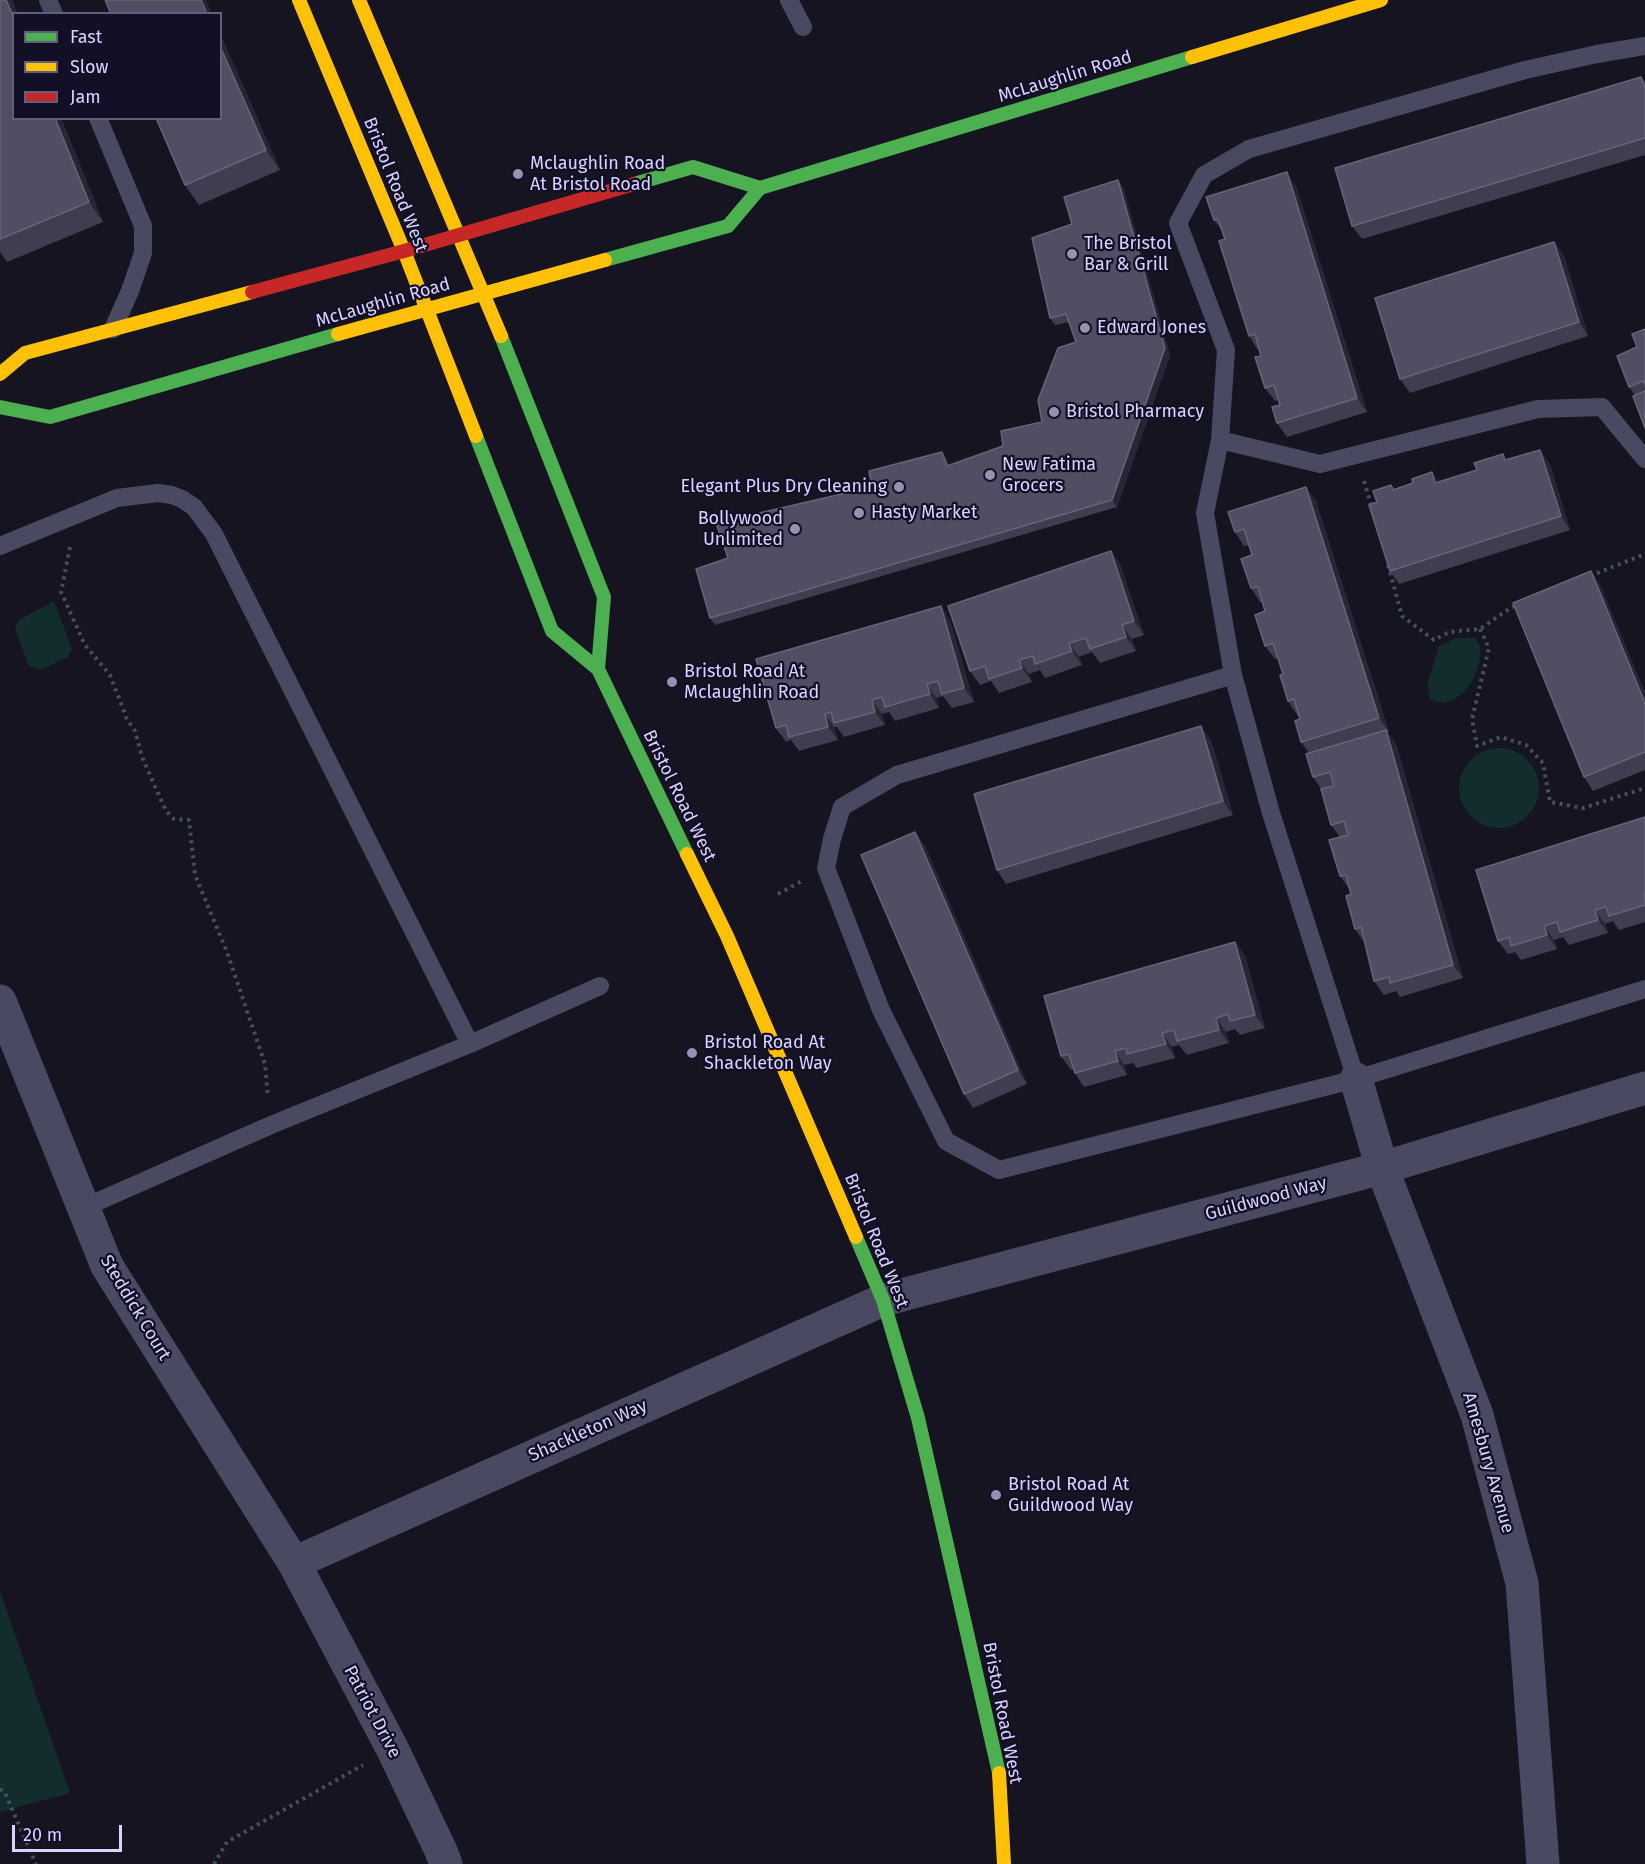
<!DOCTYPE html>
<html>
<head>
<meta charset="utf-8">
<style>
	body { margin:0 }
	#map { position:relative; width:1645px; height:1864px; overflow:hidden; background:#161421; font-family:"Fira Sans",sans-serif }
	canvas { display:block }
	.legend { position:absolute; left:12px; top:12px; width:210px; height:108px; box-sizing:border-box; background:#130f26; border:2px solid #625e7d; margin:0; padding:8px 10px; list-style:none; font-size:18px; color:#d9d4ff }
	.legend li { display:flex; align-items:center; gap:12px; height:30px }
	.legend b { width:30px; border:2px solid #625e7d }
	.scale { position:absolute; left:12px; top:1825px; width:110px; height:27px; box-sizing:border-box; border:3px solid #d9d4ff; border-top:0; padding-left:8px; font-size:18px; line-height:21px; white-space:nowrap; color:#d9d4ff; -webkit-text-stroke:4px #130f26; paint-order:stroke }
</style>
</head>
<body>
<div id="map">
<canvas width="1645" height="1864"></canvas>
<ul class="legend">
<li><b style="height:8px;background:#4caf50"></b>Fast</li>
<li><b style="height:8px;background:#ffc107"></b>Slow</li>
<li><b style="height:8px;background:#c62828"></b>Jam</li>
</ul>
<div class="scale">20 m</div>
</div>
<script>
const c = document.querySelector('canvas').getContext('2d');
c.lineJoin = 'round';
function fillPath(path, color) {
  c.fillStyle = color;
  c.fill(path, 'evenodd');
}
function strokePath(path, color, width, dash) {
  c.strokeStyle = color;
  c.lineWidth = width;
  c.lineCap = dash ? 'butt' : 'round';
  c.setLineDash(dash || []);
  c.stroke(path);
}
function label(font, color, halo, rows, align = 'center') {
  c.font = font + ' "Fira Sans",sans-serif';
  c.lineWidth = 4.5;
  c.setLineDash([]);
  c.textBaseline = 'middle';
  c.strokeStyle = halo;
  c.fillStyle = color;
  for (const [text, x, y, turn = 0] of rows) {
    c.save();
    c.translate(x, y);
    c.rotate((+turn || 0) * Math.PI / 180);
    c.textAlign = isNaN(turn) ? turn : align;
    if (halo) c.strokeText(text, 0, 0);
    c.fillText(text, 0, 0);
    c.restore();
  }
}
fillPath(new Path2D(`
	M54,601L72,649L68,657L40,670L29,666L15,629L19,620Z
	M1456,638H1476C1477,641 1479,644 1480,647C1484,666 1465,701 1444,703C1439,703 1434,701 1430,699L1427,685L1439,646Z
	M1459 788a40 40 0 1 1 80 0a40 40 0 1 1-80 0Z
	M0,1591L70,1793L0,1812Z`), '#132c2d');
strokePath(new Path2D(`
	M1364,481L1372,508
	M70,547L61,592L85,645L110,675L127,719L135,731L142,757L166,811L174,819L189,820L195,875L227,952L265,1064L268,1097
	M1388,565L1402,616L1434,640L1449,632L1480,629L1512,607L1519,605
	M1590,576L1645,554
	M1480,629L1489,648L1472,719L1477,746L1501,737L1526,745L1543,763L1550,802L1583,808L1645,788
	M778,894L802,881
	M0,1789L5,1793L36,1864
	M214,1864L227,1842L363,1765`), '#44505f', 4, [3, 4.5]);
strokePath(new Path2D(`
	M48,0L54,14
	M789,0L803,27
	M98,118L143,226V253L130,291L113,329
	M1220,440L1320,464L1538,409L1602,407L1645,459
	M0,546L117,498L158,493L172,495L182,499L194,507L214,534L470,1044
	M1233,675L897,775L842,807L832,839L826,868L881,1010L946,1141L999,1170L1356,1079L1645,989
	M1356,1079L1271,813L1233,675L1205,513L1220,440L1226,350L1178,223L1204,175L1249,149L1525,70L1597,54L1645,46
	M83,1208L271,1125L470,1044L600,986`), '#4a4962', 18);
strokePath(new Path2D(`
	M0,1001L107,1266L294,1563L392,1748L441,1851L446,1864
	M1356,1079L1382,1168L1477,1415L1522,1583L1543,1864
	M294,1563L883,1300L1382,1168L1645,1088`), '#4a4962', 33);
strokePath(new Path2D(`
	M634,184L693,167L760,188
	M605,260L728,226L760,188L1192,57
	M501,336L604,597L598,669
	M0,407L50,417L338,334
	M476,436L552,631L598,669L687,854
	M856,1237L883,1300L918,1418L999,1773`), '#4caf50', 14);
strokePath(new Path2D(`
	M299,0L404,251L476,436
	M359,0L501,336
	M1192,57L1381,0
	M338,334L605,260
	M0,374L25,353L252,292
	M687,854L727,936L856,1237
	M999,1773L1004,1864`), '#ffc107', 14);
strokePath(new Path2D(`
	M252,292L404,251L634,184`), '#c62828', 14);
fillPath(new Path2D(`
	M0,0H12L17,14H14V118H61L103,222L7,262L0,252Z
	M220,33L280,170L199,205L185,185Z
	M1641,77L1645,82V155L1362,239L1352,226Z
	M1296,186L1367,412L1287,437L1277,423L1280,405L1279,400L1275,401L1265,388L1261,356L1259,350H1258L1249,336L1225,239L1223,232L1214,220Z
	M1123,187L1170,355L1117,507L715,625L710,618L728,558L872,487L947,459L949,466L1003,446L1042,422L1076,342L1069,322L1055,325L1050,318Z
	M1554,242L1564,256L1588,336L1410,393L1400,379Z
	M1645,329V428L1635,395L1629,387L1637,347Z
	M1508,460L1550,464L1570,530L1399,584L1390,571L1377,502L1391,485L1394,489L1413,483L1439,482Z
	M1316,501L1389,732H1387L1396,744L1463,978L1400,997L1396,991L1384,995L1374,981L1364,942L1355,929L1351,894L1350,890L1340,876V837L1331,825L1321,789L1313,777L1309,753L1301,742L1300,719L1288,701L1283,674L1278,658L1275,659L1265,646V611L1262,602H1260L1251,588L1252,555L1249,545L1244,546L1235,532Z
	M1111,551L1120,564L1144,635L1132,639L1136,651L1100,663L1092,652L1079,657L1082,665L1045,678L1040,670L1029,674L1032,682L999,693L991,681L980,685L970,671Z
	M1591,571L1600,585L1645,693V770L1593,791L1584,777Z
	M950,620L974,702L952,708L943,696L936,698L939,708L895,721L889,712L882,714L885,725L844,737L837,727H834L838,740L799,751L791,740L786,742L776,728Z
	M1211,740L1233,815L1006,884L997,870Z
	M1645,817V922L1619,930L1613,921L1605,924L1608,933L1569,945L1563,937L1554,940L1557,949L1521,960L1515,952L1508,954L1498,941Z
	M915,832L925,846L1027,1084L973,1108L964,1094Z
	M1235,942L1245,956L1265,1028L1240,1035L1235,1029L1226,1032L1229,1043L1187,1055L1179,1045L1172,1047L1175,1058L1137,1068L1133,1063L1124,1065L1127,1075L1084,1087L1075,1073L1074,1069L1071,1070L1061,1056Z`), '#403d50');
fillPath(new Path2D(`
	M6,0H12L17,14H14V18Z
	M201,0H206L212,14H207Z
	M220,33L280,170L266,150L220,46Z
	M55,118H61L103,222L89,202Z
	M1287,172L1296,186L1367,412L1357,398Z
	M1118,180L1123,187L1170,355L1117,507L1112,500Z
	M1554,242L1564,256L1588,336L1579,322Z
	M1540,450L1550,464L1570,530L1561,516Z
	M942,452L947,459L952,473L947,466Z
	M1432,472L1441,486L1435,483Z
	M1306,487L1316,501L1389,732L1379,718Z
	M1111,551L1120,564L1144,635L1134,621Z
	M1591,571L1600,585L1645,693V703Z
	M941,606L950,620L974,702L964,688Z
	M1122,625L1132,639L1136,651L1126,637Z
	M1069,643L1079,657L1082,665L1072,651Z
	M1019,660L1029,674L1032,682L1022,668Z
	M927,684L936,698L939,708L930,694Z
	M872,700L882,714L885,725L875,712Z
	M825,714L834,727L838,740L828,727Z
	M1201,726L1211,740L1233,815L1223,801Z
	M1386,730L1396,744L1463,978L1453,965Z
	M915,832L925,846L1027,1084L1018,1070Z
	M1595,910L1605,924L1608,933L1598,920Z
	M1544,926L1554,940L1557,949L1547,935Z
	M1235,942L1245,956L1265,1028L1255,1015Z
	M1216,1018L1226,1032L1229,1043L1219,1030Z
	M1162,1033L1172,1047L1175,1058L1166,1044Z
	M1115,1051L1124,1065L1127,1075L1118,1061Z`), '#282635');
const building = new Path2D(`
	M0,0H6L14,18V118H55L89,202L0,239Z
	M105,0H201L207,14H111Z
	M220,46L266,150L185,185L156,118H220Z
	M1641,77L1645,89V138L1352,226L1335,168Z
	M1287,172L1357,398L1277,423L1272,407L1280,405L1274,385L1265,388L1255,357L1261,356L1255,334L1249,336L1219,241L1225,239L1218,219L1214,220L1206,197Z
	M1118,180L1165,348L1112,500L710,618L696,569L728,558L716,523L872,487L869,471L942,452L947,466L1003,446L1001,431L1042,422L1038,400L1058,348L1076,342L1066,314L1050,318L1032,238L1072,224L1064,197Z
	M1554,242L1579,322L1400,379L1375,298Z
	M1645,329V385L1643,381L1629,387L1617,356L1637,347L1632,334Z
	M1645,391V428L1633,396Z
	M1540,450L1561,516L1390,571L1369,505L1377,502L1373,491L1391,485L1393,490L1413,483L1412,479L1432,472L1435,483L1477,470L1474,463L1503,454L1505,460Z
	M1306,487L1379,718L1301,742L1295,721L1300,719L1294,699L1288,701L1280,675L1283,674L1273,643L1265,646L1255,615L1265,611L1258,587L1251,588L1241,559L1252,555L1244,529L1235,532L1228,512Z
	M1111,551L1134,621L1122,625L1126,637L1090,649L1086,638L1069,643L1072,651L1035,664L1033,656L1019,660L1022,668L989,679L985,666L970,671L948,606Z
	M1591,571L1645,703V752L1584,777L1513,603Z
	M941,606L964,688L942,694L938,681L927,684L930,694L885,707L882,697L872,700L875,712L834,723L831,712L825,714L828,727L789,737L786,725L776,728L756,659Z
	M1201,726L1223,801L997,870L974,794Z
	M1386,730L1453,965L1390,983L1389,977L1374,981L1361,927L1355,929L1346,896L1351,894L1346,875L1340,876L1329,840L1348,835L1344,821L1331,825L1321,789L1334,786L1330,772L1313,777L1306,754Z
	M1645,817V894H1644L1645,905L1609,916L1606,907L1595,910L1598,920L1560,932L1557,922L1544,926L1547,935L1511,946L1509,937L1498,941L1476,870Z
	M915,832L1018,1070L964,1094L861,855Z
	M1235,942L1255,1015L1230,1021L1228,1014L1216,1018L1219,1030L1177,1041L1174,1030L1162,1033L1166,1044L1127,1054L1126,1048L1115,1051L1118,1061L1075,1073L1069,1054L1061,1056L1044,996Z`);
fillPath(building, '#504e63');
strokePath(building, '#66637b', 1.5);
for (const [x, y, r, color] of [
	[518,174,6,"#9591b1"],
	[1072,254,6,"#9591b1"],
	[1085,328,6,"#9591b1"],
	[1054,412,6,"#9591b1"],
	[990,475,6,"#9591b1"],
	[899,487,6,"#9591b1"],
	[859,513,6,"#9591b1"],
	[795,529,6,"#9591b1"],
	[672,682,6,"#9591b1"],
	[692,1053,6,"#9591b1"],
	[996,1495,6,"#9591b1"]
]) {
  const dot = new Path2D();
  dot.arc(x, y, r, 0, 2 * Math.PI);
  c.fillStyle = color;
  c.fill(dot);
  strokePath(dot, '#130f26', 2);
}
label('18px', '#d9d4ff', '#130f26', [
	["McLaughlin Road",1065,77,-17],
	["Bristol Road West",395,185,68],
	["McLaughlin Road",383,303,-16],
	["Bristol Road West",679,796,64],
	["Guildwood Way",1266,1199,-15],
	["Bristol Road West",876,1241,68],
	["Steddick Court",135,1308,59],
	["Shackleton Way",588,1431,-24],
	["Amesbury Avenue",1488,1463,74],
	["Patriot Drive",372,1712,62],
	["Bristol Road West",1002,1713,79]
]);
label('18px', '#d9d4ff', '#130f26', [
	["Mclaughlin Road",530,164],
	["At Bristol Road",530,185],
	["The Bristol",1084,244],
	["Bar & Grill",1084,265],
	["Edward Jones",1097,328],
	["Bristol Pharmacy",1066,412],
	["New Fatima",1002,465],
	["Grocers",1002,486],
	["Elegant Plus Dry Cleaning",887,487,"right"],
	["Hasty Market",871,513],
	["Bollywood",783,519,"right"],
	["Unlimited",783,540,"right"],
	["Bristol Road At",684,672],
	["Mclaughlin Road",684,693],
	["Bristol Road At",704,1043],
	["Shackleton Way",704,1064],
	["Bristol Road At",1008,1485],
	["Guildwood Way",1008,1506]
], 'left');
</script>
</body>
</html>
